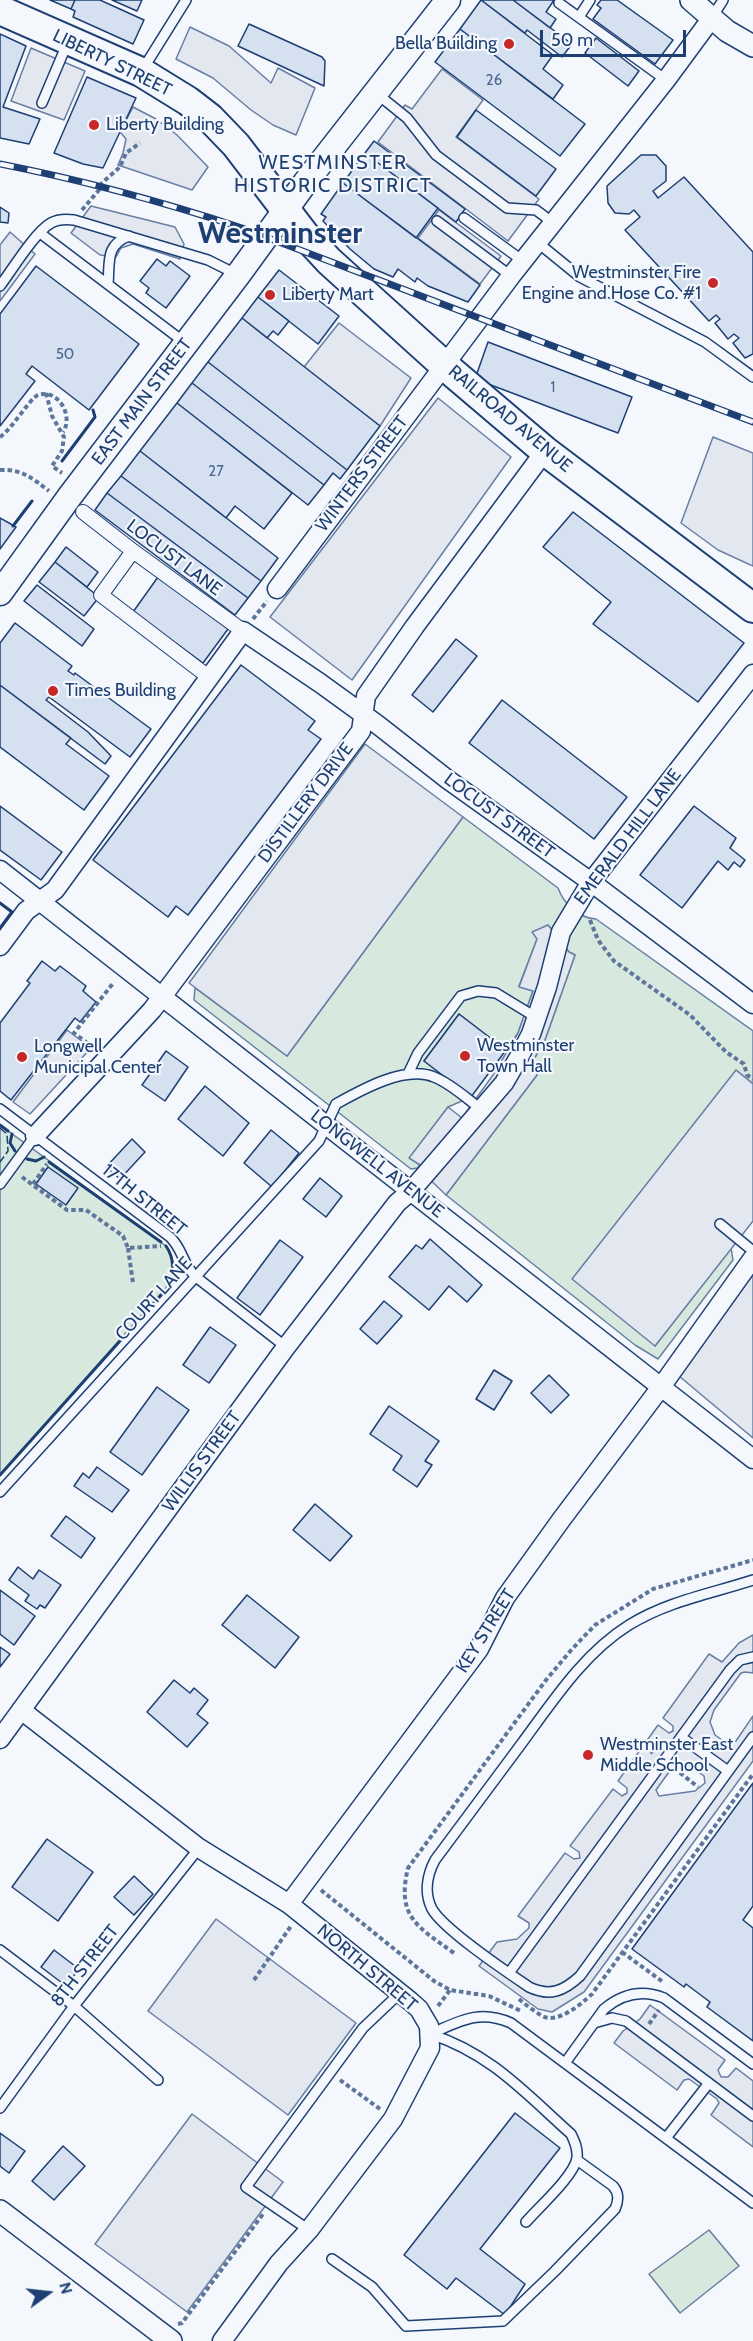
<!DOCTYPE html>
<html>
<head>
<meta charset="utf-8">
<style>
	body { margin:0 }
	#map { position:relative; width:753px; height:2341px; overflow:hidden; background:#f4f7fb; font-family:Cabin,sans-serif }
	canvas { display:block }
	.north { position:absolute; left:18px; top:2263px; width:60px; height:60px; -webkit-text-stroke:4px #f4f7fb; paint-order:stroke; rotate:75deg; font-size:16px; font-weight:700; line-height:24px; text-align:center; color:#1d3f73 }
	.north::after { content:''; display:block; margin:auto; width:21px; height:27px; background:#1d3f73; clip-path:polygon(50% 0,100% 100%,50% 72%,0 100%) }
	.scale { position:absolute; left:540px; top:30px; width:146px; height:27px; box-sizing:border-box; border:3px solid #1d3f73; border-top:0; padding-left:8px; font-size:18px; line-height:21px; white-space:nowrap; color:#1d3f73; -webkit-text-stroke:4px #f4f7fb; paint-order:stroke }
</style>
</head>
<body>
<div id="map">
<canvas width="753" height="2341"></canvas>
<div class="north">N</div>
<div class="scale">50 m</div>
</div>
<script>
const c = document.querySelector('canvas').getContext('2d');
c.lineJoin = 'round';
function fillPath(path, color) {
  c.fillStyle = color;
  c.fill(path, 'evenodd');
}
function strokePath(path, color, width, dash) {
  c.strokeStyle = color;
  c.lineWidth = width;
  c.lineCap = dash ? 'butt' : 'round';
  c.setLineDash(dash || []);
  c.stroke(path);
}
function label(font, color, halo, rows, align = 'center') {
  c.font = font + ' Cabin,sans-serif';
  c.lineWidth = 4.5;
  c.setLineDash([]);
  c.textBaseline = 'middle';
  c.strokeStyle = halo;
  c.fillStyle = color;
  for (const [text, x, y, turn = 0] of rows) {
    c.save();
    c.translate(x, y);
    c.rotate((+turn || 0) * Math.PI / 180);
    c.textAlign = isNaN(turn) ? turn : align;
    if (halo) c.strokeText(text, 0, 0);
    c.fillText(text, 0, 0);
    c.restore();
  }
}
const green = new Path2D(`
	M463,817L558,888C564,904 578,918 596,919L753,1031V1084L736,1070L655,1346L731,1248L733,1260L658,1359L635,1345L446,1195L537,1075L534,1059L545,1040L575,955L569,952L548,925L537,939L519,986L533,991L518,1033L506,1050L459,1014L424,1061L471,1097L448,1107L410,1158L420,1165L418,1168L411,1169L194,1000L195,988L287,1056Z
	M0,1125L166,1246C176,1259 175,1276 167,1290L0,1475Z
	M709,2230L739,2266L680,2313L649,2274Z`);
fillPath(green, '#d7e8df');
strokePath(green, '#687fa3', 1.5);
const parking = new Path2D(`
	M190,27L229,46L271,83L278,68L315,88L296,135L273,125L251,110L213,78L176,59Z
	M31,48L85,71L64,120L11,101Z
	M442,69L483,100L456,137L539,199L508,241L378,142L405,105L412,109Z
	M133,107L156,119L177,135L208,167L192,190L118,165L123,153L126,139L120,132Z
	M91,206L175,227L184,244L180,259L133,244L121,248L116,257L100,255L71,233Z
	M439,210L501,256L480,284L418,238Z
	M10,232L35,254L0,301V245Z
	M339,323L411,378L380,426L304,367Z
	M438,398L511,457L352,680L270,617Z
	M713,437L753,453V566L718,550L681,523Z
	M365,744L463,817L287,1056L189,983Z
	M548,925L569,952L575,955L545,1040L534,1059L537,1075L446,1195L418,1168L420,1165L409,1158L448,1107L462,1118L493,1075L518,1033L533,991L519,987L537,939L532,932Z
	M67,1030L91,1048L30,1114L13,1102Z
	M736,1070L753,1084V1221L655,1346L572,1279Z
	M753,1274V1438L679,1376Z
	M753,1635V1673L745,1672L741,1673L714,1710L710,1722L715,1735L728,1744L736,1741L753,1716V1761L584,1992L552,2012L538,2009L479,1966L497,1942L517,1939L529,1928V1923L518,1916L565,1853L574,1859L580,1858L579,1852L570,1846L613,1789L622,1796L627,1793V1788L618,1781L658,1725L669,1733L673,1731V1726L663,1718L709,1654L722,1662L739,1643ZM689,1765L704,1776L705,1783L695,1791L659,1796L656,1790L669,1772L678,1766Z
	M216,1919L356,2023L288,2115L148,2011Z
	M650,2005L725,2060L718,2070L721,2077H728L736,2068L753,2081V2147L711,2115L719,2103L717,2099L689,2079L684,2080L677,2090L614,2043L623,2031L640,2019Z
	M192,2114L283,2182L187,2312L95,2244Z`);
fillPath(parking, '#e3e8f0');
strokePath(parking, '#687fa3', 1.5);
const building = new Path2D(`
	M50,0H75L71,9Z
	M75,0H100L144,20L133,44L73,17L75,11L71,9Z
	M112,0H142L137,11Z
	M481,0H513L572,44L562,57L527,30L525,33Z
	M481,0L553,55L543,69L563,85L553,99L460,29Z
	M513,0H554L546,12L556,19L550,28Z
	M601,0H617L673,40L655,64L593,19L601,8L597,5Z
	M249,24L322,57L325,61L324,86L238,46Z
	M460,29L585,124L560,156L435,62Z
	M0,34L26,46L3,107L40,119L29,144L0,138Z
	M596,38L639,71L628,86L585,53Z
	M87,77L136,98L103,168L83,164L54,153Z
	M476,110L556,169L536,196L457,137Z
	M374,141L465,209L456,222L365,153Z
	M365,153L438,208L416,238L343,183Z
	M641,155H656L666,166V181L653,191L658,198L684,177L753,252V354L745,358L733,343L739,338L734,334L728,339L715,323L720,319L716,315L709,321L625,230L640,217L634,210L629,214L615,213L608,203L607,186Z
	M343,183L480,285L468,302L428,286L417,278L415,282L398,269L393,277L374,269L350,249L323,221L326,217L321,214Z
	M0,207L9,213L8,223L0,222Z
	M157,259L166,266L170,261L190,276L166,308L146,293L149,288L140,281Z
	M36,266L139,344L89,410L32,366L26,374L35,381L0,426V314Z
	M279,270L339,316L318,344L258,297Z
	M258,297L289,321L278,335L273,331L267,338L242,318Z
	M242,318L380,426L347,470L208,362Z
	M488,342L632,397L618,433L475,379Z
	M208,362L347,470L340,479L333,473L324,485L192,383Z
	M192,383L324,485L308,505L177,403Z
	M177,403L292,493L264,529L235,506L226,518L140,451Z
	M140,451L278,558L261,581L121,476Z
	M121,476L261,581L248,598L107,493Z
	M107,493L248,598L235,615L95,510Z
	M573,512L744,643L698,702L593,624L611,602L543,547Z
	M0,518L16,527L0,549Z
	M66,547L98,572L87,587L55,562Z
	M55,562L99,597L84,616L39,582Z
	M158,577L228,629L203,663L133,612Z
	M37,585L94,629L82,646L24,601Z
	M15,623L72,666L68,671L74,675L75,673L151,729L130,757L49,697L46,700L88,732L111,756L105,764L0,685V643Z
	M456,639L477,656L433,712L412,695Z
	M241,665L315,721L308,730L321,739L188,915L176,906L168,917L93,860Z
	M0,685L71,738L66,744L109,776L84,810L0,747Z
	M502,700L627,797L594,839L469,743Z
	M0,806L62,852L41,880L0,850Z
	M694,806L736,838L730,848L745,860L740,867L734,862L728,870L718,861L682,908L640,875Z
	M42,961L55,971L60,966L86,986L83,991L96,1002L80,1022L75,1018L11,1100L0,1091V1023L30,983L27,981Z
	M459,1014L506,1050L471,1097L424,1061Z
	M166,1051L188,1067L165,1101L142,1085Z
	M205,1086L249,1123L223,1156L178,1119Z
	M271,1130L299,1153L272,1187L244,1163Z
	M132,1139L145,1152L120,1179L106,1167Z
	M48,1167L78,1188L66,1205L36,1184Z
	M320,1178L342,1196L326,1217L303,1199Z
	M430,1239L482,1285L467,1302L449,1286L429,1310L389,1277L416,1245L422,1249Z
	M280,1240L303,1257L260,1315L237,1298Z
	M384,1301L402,1316L377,1344L360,1329Z
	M210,1327L236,1345L209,1383L183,1365Z
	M494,1370L512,1381L494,1410L476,1399Z
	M549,1375L569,1395L551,1413L531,1393Z
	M157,1387L189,1410L142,1475L110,1452Z
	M389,1406L439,1441L425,1461L432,1465L417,1487L393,1470L402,1456L370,1434Z
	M97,1467L129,1490L112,1512L74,1486L83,1473L89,1478Z
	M315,1504L352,1536L330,1561L293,1530Z
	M66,1516L95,1538L81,1558L51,1536Z
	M18,1567L33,1579L39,1570L61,1585L45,1608L40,1605L37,1609L25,1601L29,1595L9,1580Z
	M0,1590L35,1616L14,1645L0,1634Z
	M247,1595L299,1637L275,1668L222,1625Z
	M0,1647L10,1654L0,1667Z
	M174,1680L190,1693L194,1688L208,1700L197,1714L208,1723L187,1747L147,1712Z
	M753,1783V1906L743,1920L753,1928V2041L707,2007L710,2002L686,1984L684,1987L632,1949Z
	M47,1839L93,1872L58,1921L12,1887Z
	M134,1876L153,1894L134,1915L114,1897Z
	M54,1950L79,1969L66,1986L41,1967Z
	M515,2113L560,2148L480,2249L525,2284L505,2315L456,2278L447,2289L404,2255Z
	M0,2133L25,2151L9,2173L0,2166Z
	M63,2146L85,2166L54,2200L32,2181Z`);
fillPath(building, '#d5e0f0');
strokePath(building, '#1d3f73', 1.5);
const service = new Path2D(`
	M559,3L666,80
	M579,17L590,0
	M711,19L723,0
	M143,69L186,0
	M376,93L407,118L436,155L507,208L536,210L552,222
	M42,103L67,44
	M464,218L523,261
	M437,221L511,276
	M40,233L184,342
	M537,242L580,277L705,342L753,377
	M108,284C110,262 105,245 129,236
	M0,286C12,270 35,232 51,223C58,219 66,219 74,220L208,260L236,274
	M408,1074L418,1053L461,996L478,991L496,993L537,1018
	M0,1109L170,1237C183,1249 182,1264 196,1277L286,1347
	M0,1184L35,1136
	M720,1224L753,1251
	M0,1492L319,1141L336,1104C361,1090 405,1065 434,1077C450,1083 466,1098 481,1109
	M753,1580C710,1594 668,1601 629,1625C584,1653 553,1701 522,1743C493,1782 464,1821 435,1860C427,1875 424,1893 432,1909C444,1930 507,1972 529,1987C550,1997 564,1991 580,1976L753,1737
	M681,1737L728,1771
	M0,1950L74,2006L158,2080
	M509,1973L730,1670L740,1660L753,1657
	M594,2023L612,2018L626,2021L753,2116
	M430,2034C460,2021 479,2009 511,2023L753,2203
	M430,2034C490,2053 525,2093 571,2134C575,2142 578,2149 577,2158C574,2176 539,2207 526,2222
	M565,2063L604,2009C622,1994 642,1989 664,1998L753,2064
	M0,2108L74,2006L199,1848
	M666,2138L709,2083
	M309,2230L246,2187L363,2028L401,1992
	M332,2259L372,2287L406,2326L503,2321L555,2271L615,2209C619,2200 619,2193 613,2186L577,2160`);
const pedestrian = new Path2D(`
	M83,512L133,551L243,631
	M133,551L101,595L210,678`);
const minor = new Path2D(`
	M277,589L511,276L666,80L711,19
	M0,870L753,1459
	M0,946L26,911L55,890L243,631L320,683L378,725L447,779L591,882L753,1004
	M35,1136L152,1010L361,731L366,696L415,626L545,451
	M21,1710L199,1848L289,1904L410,2001L419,2009L429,2026L430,2048L393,2119L309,2230L279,2263L222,2341
	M0,1739L286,1347L397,1203L411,1191L504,1083L519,1057L531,1034L547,987L561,932L591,882L753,674
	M289,1904L479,1649L505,1598L561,1520L661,1387L753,1258`);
const tertiary = new Path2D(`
	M691,0L727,31L753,46
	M0,2211L171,2341`);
const secondary = new Path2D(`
	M0,593L70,496L238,275L305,183L448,0`);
const trunk = new Path2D(`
	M0,10L141,72L188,101L210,118L236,145L304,234L329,261L445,366L545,451L753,608`);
strokePath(service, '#1d3f73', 12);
strokePath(pedestrian, '#1d3f73', 16);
strokePath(minor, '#1d3f73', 21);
strokePath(tertiary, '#1d3f73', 24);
strokePath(secondary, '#1d3f73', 27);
strokePath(trunk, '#1d3f73', 32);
strokePath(new Path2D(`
	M82,210L99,190L102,183L120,167L126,153L140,143
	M46,393L52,416L64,437L62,451L52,466L62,473
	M0,437C13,428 30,398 38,395C58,388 74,416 63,432
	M0,470C22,469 32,478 49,491
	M253,619L267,601
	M590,920L598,940L614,961L690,1015L726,1052L744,1064L747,1075L753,1079
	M94,1048L74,1033L114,982
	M22,1177L67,1210H86L123,1236L128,1248L161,1246
	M33,1184L47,1164
	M128,1248L133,1283
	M645,1747L653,1753
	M674,1768L698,1787
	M321,1890L434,1981L450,1990L489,1996L521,2011
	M622,1952L663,1982
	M454,1953C418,1927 396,1917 408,1868L546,1680L572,1649L595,1625L653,1589L753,1560
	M254,1980L291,1926
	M519,1999C526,2005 534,2011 542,2016C558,2024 580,2005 592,1994L753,1774
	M438,2006L450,1990
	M649,2024L659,2010
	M340,2080L380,2109
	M178,2324L182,2323L263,2214`), '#5e769c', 4, [4.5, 3]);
strokePath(service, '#f4f7fb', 9);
strokePath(pedestrian, '#f4f7fb', 14);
strokePath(minor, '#f4f7fb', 18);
strokePath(tertiary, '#f4f7fb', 21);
strokePath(secondary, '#f4f7fb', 24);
strokePath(trunk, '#f4f7fb', 28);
const rail = new Path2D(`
	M0,164C82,180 163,202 242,228L753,422`);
strokePath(rail, '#1d3f73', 7);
strokePath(rail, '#f4f7fb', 4.5, [14]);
strokePath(new Path2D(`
	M0,1128L7,1134L8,1151L0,1162`), '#1d3f73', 1.5, [8, 3]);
strokePath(new Path2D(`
	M62,461L95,417L93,410
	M13,526L32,501
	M0,903L12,912L0,928
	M0,1125L8,1131
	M12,1134L10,1143L15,1151
	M27,1159L36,1161L44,1157
	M49,1162L161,1242
	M0,1475L168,1287C174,1273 175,1259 166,1246`), '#1d3f73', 3);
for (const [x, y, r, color] of [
	[509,44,6,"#c62828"],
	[94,125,6,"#c62828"],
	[713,283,6,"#c62828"],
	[270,295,6,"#c62828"],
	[53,691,6,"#c62828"],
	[465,1056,6,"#c62828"],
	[22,1057,6,"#c62828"],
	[588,1755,6,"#c62828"]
]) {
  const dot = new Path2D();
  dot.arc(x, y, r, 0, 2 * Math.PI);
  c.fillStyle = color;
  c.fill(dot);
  strokePath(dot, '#f4f7fb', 2);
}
label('15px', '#4b6792', null, [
	["26",494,81],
	["50",65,355],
	["1",553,388],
	["27",216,472]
]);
label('18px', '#1d3f73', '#f4f7fb', [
	["Bella Building",497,44,"right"],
	["Liberty Building",106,125],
	["Westminster Fire",701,273,"right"],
	["Engine and Hose Co. #1",701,294,"right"],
	["Liberty Mart",282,295],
	["Times Building",65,691],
	["Westminster",477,1046],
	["Town Hall",477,1067],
	["Longwell",34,1047],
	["Municipal Center",34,1068],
	["Westminster East",600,1745],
	["Middle School",600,1766]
], 'left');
label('18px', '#1d3f73', '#f4f7fb', [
	["LIBERTY STREET",112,63,26],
	["EAST MAIN STREET",142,402,-53],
	["RAILROAD AVENUE",510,419,40],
	["WINTERS STREET",362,474,-53],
	["LOCUST LANE",174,558,37],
	["DISTILLERY DRIVE",306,803,-53],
	["LOCUST STREET",499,816,36],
	["EMERALD HILL LANE",628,837,-53],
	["LONGWELL AVENUE",377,1164,38],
	["17TH STREET",144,1200,39],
	["COURT LANE",154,1299,-48],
	["WILLIS STREET",202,1462,-54],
	["KEY STREET",486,1631,-58],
	["8TH STREET",85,1966,-52],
	["NORTH STREET",367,1968,40]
]);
c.letterSpacing = '1.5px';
label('20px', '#1d3f73', '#f4f7fb', [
	["WESTMINSTER",333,163],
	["HISTORIC DISTRICT",333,186]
]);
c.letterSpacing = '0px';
label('bold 30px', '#1d3f73', '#f4f7fb', [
	["Westminster",280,234]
]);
</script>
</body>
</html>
